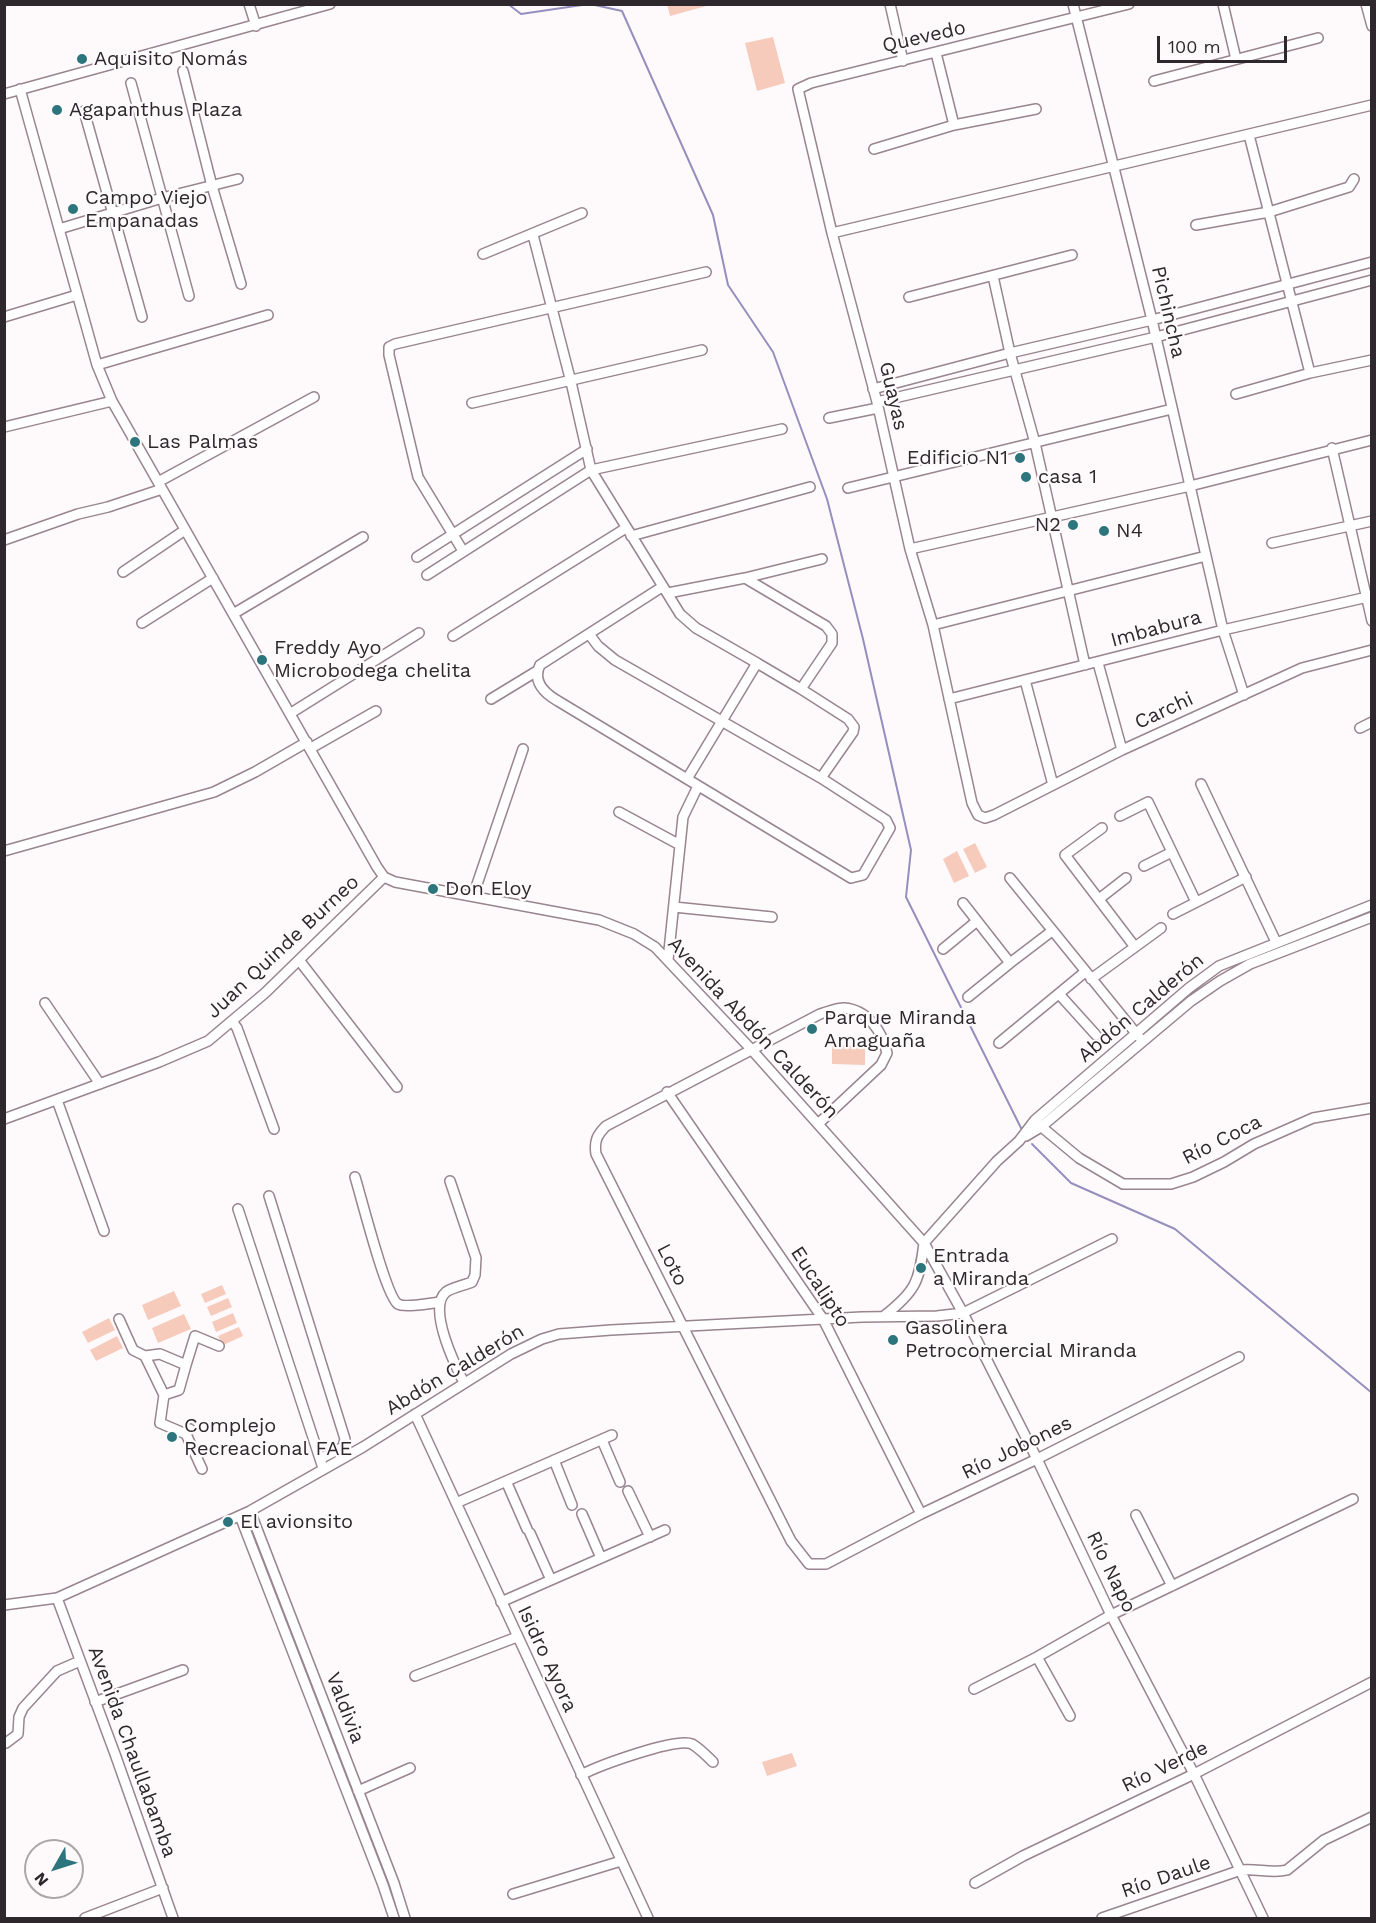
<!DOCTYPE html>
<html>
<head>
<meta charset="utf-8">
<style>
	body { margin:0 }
	#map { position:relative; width:1376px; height:1923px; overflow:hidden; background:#fefafc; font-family:"Work Sans",sans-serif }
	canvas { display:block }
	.frame { position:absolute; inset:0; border:6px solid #2e272b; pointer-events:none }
	.north { position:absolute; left:24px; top:1839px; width:60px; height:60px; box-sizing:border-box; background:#fefafc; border:2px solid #aba6a8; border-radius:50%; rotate:231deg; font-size:16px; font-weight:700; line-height:24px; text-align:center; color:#2e272b }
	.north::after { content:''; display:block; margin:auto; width:21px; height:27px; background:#2c757d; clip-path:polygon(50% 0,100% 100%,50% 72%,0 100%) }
	.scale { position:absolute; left:1157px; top:36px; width:130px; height:27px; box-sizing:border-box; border:3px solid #2e272b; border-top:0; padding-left:8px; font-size:18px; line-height:21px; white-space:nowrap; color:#2e272b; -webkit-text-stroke:4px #fefafc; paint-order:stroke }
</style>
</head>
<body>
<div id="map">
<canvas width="1376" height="1923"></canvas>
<div class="frame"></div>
<div class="north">N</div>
<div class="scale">100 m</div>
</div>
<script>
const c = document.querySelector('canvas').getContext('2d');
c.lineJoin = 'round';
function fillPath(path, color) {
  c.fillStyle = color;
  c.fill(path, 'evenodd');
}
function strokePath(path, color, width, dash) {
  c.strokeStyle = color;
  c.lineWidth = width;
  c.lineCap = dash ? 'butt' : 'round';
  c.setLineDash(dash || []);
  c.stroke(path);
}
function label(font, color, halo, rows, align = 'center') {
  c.font = font + ' "Work Sans",sans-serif';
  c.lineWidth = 4.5;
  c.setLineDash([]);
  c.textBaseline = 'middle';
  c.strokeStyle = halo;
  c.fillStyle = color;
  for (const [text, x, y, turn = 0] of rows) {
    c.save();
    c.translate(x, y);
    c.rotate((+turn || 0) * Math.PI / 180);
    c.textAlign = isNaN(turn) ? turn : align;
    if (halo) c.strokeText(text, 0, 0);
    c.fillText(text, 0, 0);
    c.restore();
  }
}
fillPath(new Path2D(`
	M667,4H710V5L670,16Z
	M773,37L785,83L757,91L745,43Z
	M975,843L987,867L975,873L963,849Z
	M957,851L969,876L954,883L943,859Z
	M832,1045L865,1046V1065L832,1064Z
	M222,1285L226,1294L205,1303L201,1294Z
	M174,1291L181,1306L148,1320L142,1305Z
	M228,1298L232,1307L211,1316L207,1307Z
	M233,1313L237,1323L216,1332L212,1322Z
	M184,1314L191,1329L158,1343L152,1328Z
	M109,1318L115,1330L88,1343L82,1332Z
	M239,1327L243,1336L223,1345L218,1336Z
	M117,1336L123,1348L96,1361L90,1350Z
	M792,1753L797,1766L767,1776L762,1762Z`), '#f6cbbc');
strokePath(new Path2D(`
	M508,4L521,14L589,4
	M590,4L622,11L713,215L728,285L773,352L827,499L863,639L911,850L906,897L1021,1128
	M1032,1144L1071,1183L1175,1229L1372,1393`), '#958fbd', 2);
const minor = new Path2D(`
	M249,4L256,26
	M890,4L903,61
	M1073,4L1152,320L1223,630L1244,695
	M1129,4L811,83L798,89L832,233L877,402L910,549L933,625L972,803L978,815L985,818L994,815L1122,750L1302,668L1372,650
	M1223,4L1236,59
	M1366,4L1372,26
	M936,53L954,125
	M183,71L212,186L241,284
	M1154,81L1318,38
	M131,83L189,296
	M20,89L97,365L112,401L377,867L384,877L395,882L599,920L634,934L655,947L751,1049L924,1243L963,1313L1037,1459L1111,1615L1194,1774L1263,1918
	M4,94L330,4
	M84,111L142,317
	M1249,135L1310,373
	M874,149L954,125L1036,109
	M1196,225L1269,212L1349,187L1354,179
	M59,229L162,198L238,179
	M832,233L1372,105
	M533,235L571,382L591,470L680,614L696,628L757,663
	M483,254L582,213
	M993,276L1010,353L1035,443L1085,665
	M909,297L1072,255
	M4,317L77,295
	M97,365L268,315
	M873,389L1010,353L1152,320L1372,262
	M1236,394L1310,373L1372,360
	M877,402L1156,337L1372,280
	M472,403L702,350
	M829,418L878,408
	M4,427L112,401
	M1332,448L1372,621
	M158,482L314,397
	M848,488L1172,409
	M631,536L810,487
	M4,540L78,514L108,507L162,489
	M1272,543L1372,521
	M910,549L1190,486L1372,440
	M463,551L418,477L389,355V347L395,344L706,272
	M417,557L587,449
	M123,572L185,530
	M427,575L591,470L782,429
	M668,593L745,578L822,559
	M233,614L363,537
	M142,623L213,578
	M933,625L1206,556
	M589,634L598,646L615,660L821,778L886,820L890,828L863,875L851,878L558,701C544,693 532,681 540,665L662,587
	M453,636L626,528
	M1098,663L1122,750
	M1025,680L1053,785
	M801,689L848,719L854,727L853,732L821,778
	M491,699L537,671
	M949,699L1223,630L1372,596
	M291,713L419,633
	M1360,728L1372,722
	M311,748L376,711
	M687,779L757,663L801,689L832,643V634L826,626L745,578
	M1201,784L1276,942
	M619,812L680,845
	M1120,816L1148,802L1196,902
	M4,851L214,792L255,772L307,742
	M1144,866L1172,852
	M1010,878L1139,1037
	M473,896L523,749
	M1099,899L1126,878
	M963,903L1010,963L1052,931
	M674,907L772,917
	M1173,914L1246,877
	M1135,947L1161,928
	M943,949L977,921
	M299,960L397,1087
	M668,960L683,817L698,786
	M1091,979L1135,947L1065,855L1102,828
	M1059,994L1096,1035
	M968,997L1010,963
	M45,1003L100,1084
	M232,1021L237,1028L274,1129
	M999,1043L1085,972
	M667,1092L823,1319L921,1514
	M57,1100L104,1231
	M4,1119L159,1062L208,1041L265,993L384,877
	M818,1124L881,1065L887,1053C882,1031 868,1010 844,1008C836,1008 827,1012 820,1014L606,1126C597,1135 594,1141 596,1154L791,1541L809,1564H826L921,1514L1037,1459L1239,1357
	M1038,1124L1079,1158L1123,1184H1171L1193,1177L1224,1162L1254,1144L1313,1118L1372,1108
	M1026,1136L1041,1127L1191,1001L1220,981L1250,964L1372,917
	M355,1177C361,1196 386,1297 398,1304C404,1308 432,1303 440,1302
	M450,1181L476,1258L475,1275L472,1282C465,1285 451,1288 446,1292C427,1308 455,1365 464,1383
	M269,1196L345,1439L343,1447L320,1459
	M238,1209L322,1465
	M924,1243L997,1161L1019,1141L1035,1120L1189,988L1219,966L1372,905
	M884,1316C916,1291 919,1282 924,1243
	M119,1319L133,1350L145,1356L164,1395L160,1423L186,1434
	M145,1356L160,1354L186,1365L179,1390L164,1395
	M186,1365L195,1336L219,1346
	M415,1414L648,1918
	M190,1429L186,1434L202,1469
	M602,1440L620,1482
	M554,1460L572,1505
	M506,1481L527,1529
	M628,1491L650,1537
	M456,1503L612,1435
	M250,1511L394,1883L405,1918
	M582,1514L601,1558
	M1136,1515L1172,1586
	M240,1516L383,1885L394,1918
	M530,1533L551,1580
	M57,1598L115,1754L173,1918
	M501,1602L665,1530
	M4,1605L57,1598L250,1511L363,1447L511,1354L542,1339L559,1334L611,1330L862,1317L937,1316L963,1313L1112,1239
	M1037,1657L1070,1716
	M415,1676L517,1637
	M974,1689L1037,1657L1111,1615L1353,1499
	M95,1702L183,1670
	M6,1743L18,1734L19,1717L23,1708L57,1671L80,1661
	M581,1775C598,1766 676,1737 692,1744C699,1748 707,1756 713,1762
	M358,1791L410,1768
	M975,1883L1023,1856L1194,1774L1372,1682
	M513,1894L621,1861
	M85,1918L163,1888
	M1102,1918L1241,1870C1256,1868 1272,1874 1287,1870L1324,1840L1372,1817`);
strokePath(minor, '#98858f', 12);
strokePath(minor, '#fff', 9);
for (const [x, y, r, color] of [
	[82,59,6,"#2c757d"],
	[57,110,6,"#2c757d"],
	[73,209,6,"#2c757d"],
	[135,442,6,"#2c757d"],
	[1020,458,6,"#2c757d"],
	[1026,477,6,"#2c757d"],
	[1073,525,6,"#2c757d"],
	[1104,531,6,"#2c757d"],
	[262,660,6,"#2c757d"],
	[433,889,6,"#2c757d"],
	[812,1029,6,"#2c757d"],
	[921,1268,6,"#2c757d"],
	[893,1340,6,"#2c757d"],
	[172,1437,6,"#2c757d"],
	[228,1522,6,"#2c757d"]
]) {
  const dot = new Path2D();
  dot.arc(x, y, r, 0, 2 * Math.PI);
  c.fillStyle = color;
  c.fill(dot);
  strokePath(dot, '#fefafc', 2);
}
label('20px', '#2e272b', '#fefafc', [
	["Quevedo",924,37,-13],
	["Pichincha",1168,312,77],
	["Guayas",893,396,77],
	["Imbabura",1156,629,-15],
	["Carchi",1164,711,-25],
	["Juan Quinde Burneo",283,947,-43],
	["Abdón Calderón",1141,1008,-40],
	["Avenida Abdón Calderón",753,1028,47],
	["Río Coca",1222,1140,-27],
	["Loto",672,1265,63],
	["Eucalipto",820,1287,57],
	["Abdón Calderón",455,1370,-31],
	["Río Jobones",1017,1448,-26],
	["Río Napo",1111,1572,64],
	["Isidro Ayora",547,1659,65],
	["Valdivia",345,1708,69],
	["Avenida Chaullabamba",132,1752,70],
	["Río Verde",1165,1767,-26],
	["Río Daule",1166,1877,-19]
]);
label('20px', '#2e272b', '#fefafc', [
	["Aquisito Nomás",94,59],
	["Agapanthus Plaza",69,110],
	["Campo Viejo",85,198],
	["Empanadas",85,221],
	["Las Palmas",147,442],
	["Edificio N1",1008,458,"right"],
	["casa 1",1038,477],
	["N2",1061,525,"right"],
	["N4",1116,531],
	["Freddy Ayo",274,648],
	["Microbodega chelita",274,671],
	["Don Eloy",445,889],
	["Parque Miranda",824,1018],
	["Amaguaña",824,1041],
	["Entrada",933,1256],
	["a Miranda",933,1279],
	["Gasolinera",905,1328],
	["Petrocomercial Miranda",905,1351],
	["Complejo",184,1426],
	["Recreacional FAE",184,1449],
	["El avionsito",240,1522]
], 'left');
</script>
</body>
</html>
